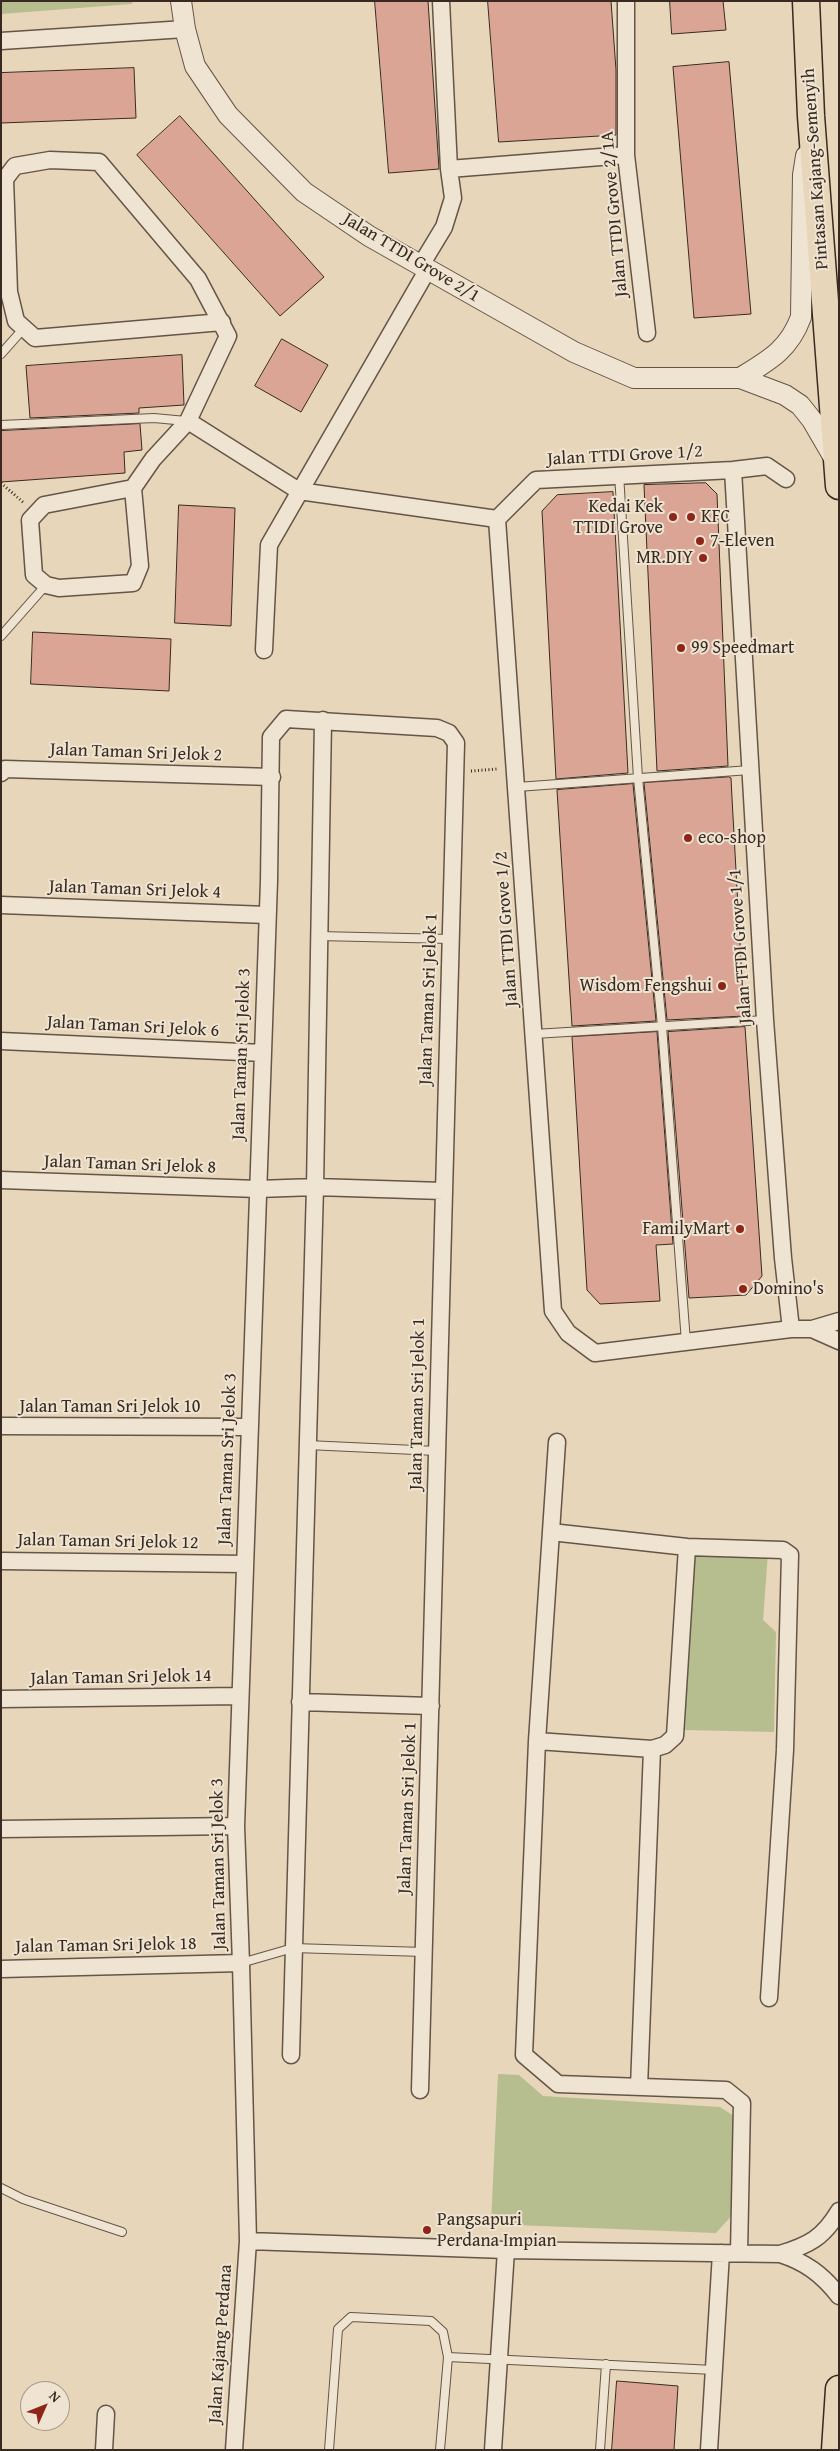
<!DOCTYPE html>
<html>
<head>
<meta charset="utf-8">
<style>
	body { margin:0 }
	#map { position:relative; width:840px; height:2451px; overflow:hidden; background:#e7d6b9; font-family:"Gentium Book Plus",serif }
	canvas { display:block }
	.frame { position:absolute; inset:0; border:2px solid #382a21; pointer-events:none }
	.north { position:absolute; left:20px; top:2381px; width:50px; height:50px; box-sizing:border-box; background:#efe4d2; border:1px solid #a69a8b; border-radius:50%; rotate:46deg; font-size:14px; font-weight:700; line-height:20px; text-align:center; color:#382a21 }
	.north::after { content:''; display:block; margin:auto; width:18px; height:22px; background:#8f2418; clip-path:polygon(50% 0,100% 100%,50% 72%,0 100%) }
</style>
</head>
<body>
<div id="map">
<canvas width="840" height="2451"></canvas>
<div class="frame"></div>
<div class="north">N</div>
</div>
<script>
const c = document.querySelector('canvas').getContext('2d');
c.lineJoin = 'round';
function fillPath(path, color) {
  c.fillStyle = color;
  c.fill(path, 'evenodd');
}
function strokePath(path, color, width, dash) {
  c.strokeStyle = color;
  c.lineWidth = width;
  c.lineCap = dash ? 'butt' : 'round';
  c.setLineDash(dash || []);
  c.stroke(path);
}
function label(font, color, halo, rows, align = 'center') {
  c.font = font + ' "Gentium Book Plus",serif';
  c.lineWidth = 4;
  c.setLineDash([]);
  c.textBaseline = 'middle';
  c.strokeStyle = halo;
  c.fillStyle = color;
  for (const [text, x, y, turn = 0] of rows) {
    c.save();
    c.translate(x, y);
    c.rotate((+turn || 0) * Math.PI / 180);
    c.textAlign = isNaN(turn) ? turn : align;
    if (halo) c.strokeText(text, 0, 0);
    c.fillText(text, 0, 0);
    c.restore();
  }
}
fillPath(new Path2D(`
	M1,1H134L131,4L1,14Z
	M692,1553H768L763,1620L776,1632L774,1732L685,1730Z
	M498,2074L519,2075L543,2096L720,2107L734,2116V2213L716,2233L491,2224Z`), '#b6bd8f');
const building = new Path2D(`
	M375,1H428L439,169L389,173Z
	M488,1H611L616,70V135L499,142Z
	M670,1H723L726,30L672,34Z
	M729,62L751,314L694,318L673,67Z
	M134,68L136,118L1,123V73Z
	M180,116L324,277L280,316L137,155Z
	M282,339L328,365L301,412L255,386Z
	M182,355L184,405L139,408V413L30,418L26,366Z
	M140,424L142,450L124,452L125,473L1,482V431Z
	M706,483L717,494L728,766L657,771L644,485Z
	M613,492L628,773L556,779L542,511L557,495Z
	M179,505L235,508L231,626L175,623Z
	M33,632L171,639L169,691L31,684Z
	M729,777L731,778L732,798L744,1016L667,1020L644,783Z
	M633,784L656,1021L572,1026L557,790Z
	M745,1027L762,1276L746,1295L689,1298L668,1032Z
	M657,1032L673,1244L656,1245L660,1301L600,1304L587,1290L572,1037Z
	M617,2381L678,2386L674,2450H612Z`);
fillPath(building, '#dba596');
strokePath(building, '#382a21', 1);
const service = new Path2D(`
	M1,354L24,328
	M1,425L154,418L186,421
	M619,474L638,778L662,1026L686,1342
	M1,636L46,585
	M517,787L750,770
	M318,936L451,939
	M534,1034L765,1020
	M307,1445L437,1451
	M241,1963L293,1948L424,1952
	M1,2188L23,2199L122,2232
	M448,2357L714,2370
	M329,2450L338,2329L351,2317L431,2321L443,2332L448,2357L440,2450
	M600,2450L606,2364`);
const minor = new Path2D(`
	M626,1V155L647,333
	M1,41L185,29
	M449,169L626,155
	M421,265L444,227L453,198L449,169L441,1
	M188,421L228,336L198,279L99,162L50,160L15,166L5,179L9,292L16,321L35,338L222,322
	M733,470L765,1020L783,1258L791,1329
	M786,479L767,466L733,470L536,480L497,519L553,1311L568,1333L595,1353L791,1329H812L839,1321
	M133,488L140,566L133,583L59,588L46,585L34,575L30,520L44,505L133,488L153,459L188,421L299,491L497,519
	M264,650L269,545L428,269
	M1,773L5,769L272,777
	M1,905L267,915
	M1,1041L263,1053
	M1,1180L258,1189L315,1187L443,1191
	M812,1329L839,1341
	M1,1426L250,1427
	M557,1442L537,1741L524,2055L558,2084L726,2090L742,2103L739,2253
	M551,1532L687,1547L783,1550L790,1555L785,1750L769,1998
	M1,1561L245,1564
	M1,1699L240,1696
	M300,1702L431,1706
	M537,1741L652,1749
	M1,1829L236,1826
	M1,1969L241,1963
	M291,2055L315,1187L323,720
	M639,2087L652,1749L665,1745L675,1736L687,1547
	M248,2241L506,2250L780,2254C809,2245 823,2238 839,2211
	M780,2254C805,2262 822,2274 839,2296
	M104,2450L106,2414
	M234,2450L248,2241L241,1963L236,1826L269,881L271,737L286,719L437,728L449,733L456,743L420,2090
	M493,2450L506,2250
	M709,2450L721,2253`);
const tertiary = new Path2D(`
	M181,1L185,29L195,66L228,115L304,192L369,236L574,352L634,378H740L785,395L800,405L812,420L837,463
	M740,378C768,361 789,350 801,317L803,175L806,156`);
const trunk = new Path2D(`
	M806,1L811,116L839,486
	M835,2450L839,2389`);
strokePath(service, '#645547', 10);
strokePath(minor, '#645547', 19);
strokePath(tertiary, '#645547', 22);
strokePath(trunk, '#382a21', 29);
strokePath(new Path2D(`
	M1,483L24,503
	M471,771L497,769`), '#382a21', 3, [1, 2.5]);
strokePath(service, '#efe4d2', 8);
strokePath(minor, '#efe4d2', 16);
strokePath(tertiary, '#efe4d2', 20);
strokePath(trunk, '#e7d6b9', 26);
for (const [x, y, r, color] of [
	[673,517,5,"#8f2418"],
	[691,517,5,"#8f2418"],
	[700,541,5,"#8f2418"],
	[703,558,5,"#8f2418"],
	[681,648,5,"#8f2418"],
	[688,838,5,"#8f2418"],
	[722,986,5,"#8f2418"],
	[740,1229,5,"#8f2418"],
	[743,1289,5,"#8f2418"],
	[427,2230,5,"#8f2418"]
]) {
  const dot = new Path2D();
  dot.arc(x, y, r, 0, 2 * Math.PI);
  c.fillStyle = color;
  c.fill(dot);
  strokePath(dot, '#efe4d2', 2);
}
label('18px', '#382a21', '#efe4d2', [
	["Pintasan Kajang-Semenyih",816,169,-94],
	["Jalan TTDI Grove 2/1A",615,214,-95],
	["Jalan TTDI Grove 2/1",411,258,31],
	["Jalan TTDI Grove 1/2",625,456,-3],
	["Jalan Taman Sri Jelok 2",136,753,2],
	["Jalan Taman Sri Jelok 4",135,890,2],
	["Jalan TTDI Grove 1/2",507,929,-94],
	["Jalan TTDI Grove 1/1",741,946,-94],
	["Jalan Taman Sri Jelok 1",429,999,-88],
	["Jalan Taman Sri Jelok 6",133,1027,3],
	["Jalan Taman Sri Jelok 3",242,1054,-88],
	["Jalan Taman Sri Jelok 8",130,1165,2],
	["Jalan Taman Sri Jelok 1",418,1404,-89],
	["Jalan Taman Sri Jelok 10",110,1407],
	["Jalan Taman Sri Jelok 3",228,1459,-88],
	["Jalan Taman Sri Jelok 12",108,1542,1],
	["Jalan Taman Sri Jelok 14",121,1678,-1],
	["Jalan Taman Sri Jelok 1",408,1808,-88],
	["Jalan Taman Sri Jelok 3",219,1864,-91],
	["Jalan Taman Sri Jelok 18",106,1946,-1],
	["Jalan Kajang Perdana",221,2344,-86]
]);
label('18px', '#382a21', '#efe4d2', [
	["Kedai Kek",663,507,"right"],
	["TTIDI Grove",663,528,"right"],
	["KFC",701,517],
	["7-Eleven",710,541],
	["MR.DIY",693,558,"right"],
	["99 Speedmart",691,648],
	["eco-shop",698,838],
	["Wisdom Fengshui",712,986,"right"],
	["FamilyMart",730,1229,"right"],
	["Domino's",753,1289],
	["Pangsapuri",437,2220],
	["Perdana Impian",437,2241]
], 'left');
</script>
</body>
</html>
